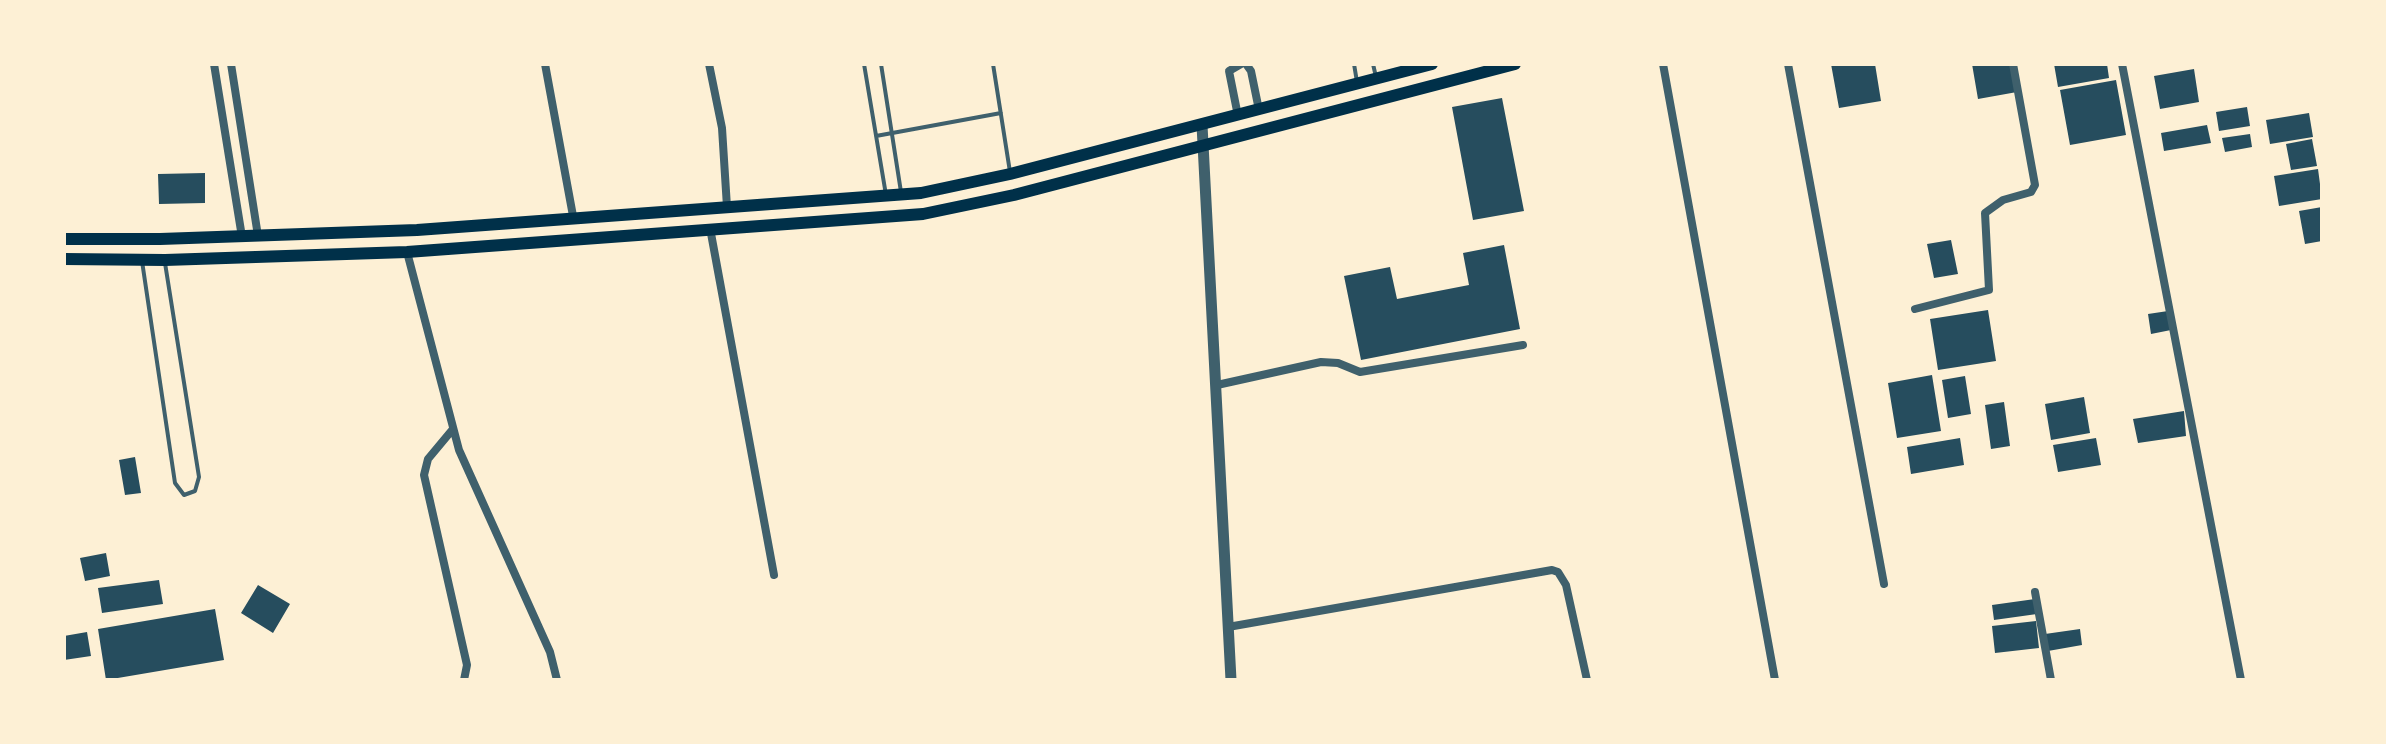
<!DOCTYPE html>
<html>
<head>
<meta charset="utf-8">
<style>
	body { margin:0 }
	#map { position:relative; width:2386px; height:744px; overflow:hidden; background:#fdf0d5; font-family:Commissioner,sans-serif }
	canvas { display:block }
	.frame { position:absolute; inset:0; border:66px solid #fdf0d5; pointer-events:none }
</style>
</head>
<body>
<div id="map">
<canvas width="2386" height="744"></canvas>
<div class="frame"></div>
</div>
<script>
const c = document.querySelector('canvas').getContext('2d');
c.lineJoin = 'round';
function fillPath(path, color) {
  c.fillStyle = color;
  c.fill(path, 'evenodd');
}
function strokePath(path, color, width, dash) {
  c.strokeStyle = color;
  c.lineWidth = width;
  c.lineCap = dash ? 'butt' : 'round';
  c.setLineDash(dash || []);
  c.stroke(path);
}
fillPath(new Path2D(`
	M1831,64H1875L1881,101L1839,108Z
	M1972,64H2013L2017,92L1978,99Z
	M2054,64H2107L2109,78L2058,87Z
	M2194,69L2199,102L2160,109L2154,76Z
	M2116,80L2126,135L2070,145L2060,90Z
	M1502,98L1524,211L1473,220L1452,107Z
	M2247,107L2250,126L2219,131L2216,112Z
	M2309,113L2313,137L2270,144L2266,120Z
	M2207,125L2211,143L2164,151L2161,133Z
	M2250,134L2252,147L2225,152L2222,138Z
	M2312,139L2317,166L2291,170L2286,144Z
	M2318,169L2322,199L2279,206L2274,176Z
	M205,173V203L159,204L158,174Z
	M2322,207V241L2305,244L2299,211Z
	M1951,240L1958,274L1934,278L1927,244Z
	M1504,245L1520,329L1361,360L1344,276L1390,267L1397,299L1469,285L1463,253Z
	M1988,310L1996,361L1938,370L1930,319Z
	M2168,311L2171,330L2151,334L2148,314Z
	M1932,375L1941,431L1897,438L1888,383Z
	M1965,376L1971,414L1948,418L1942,380Z
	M2084,397L2090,433L2051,440L2045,404Z
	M2004,402L2010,446L1991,449L1985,405Z
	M2184,411L2186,436L2138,443L2133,419Z
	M1960,438L1964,465L1911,474L1907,447Z
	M2096,438L2101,465L2058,472L2053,445Z
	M135,457L141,493L125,495L119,460Z
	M106,553L110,576L85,581L80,558Z
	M159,580L163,604L102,613L98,588Z
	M258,585L290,604L273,633L241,613Z
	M2035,599L2037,614L1994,620L1992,605Z
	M215,609L224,660L106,680L98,629Z
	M2036,621L2039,648L1995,653L1992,626Z
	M2080,629L2082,645L2048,651L2045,634Z
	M87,632L91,656L64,660V636Z`), '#264d5e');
strokePath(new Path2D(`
	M864,64L886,195
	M881,64L901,192
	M993,64L1010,172
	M1354,64L1357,82
	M1373,64L1376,77
	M876,136L1001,113
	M142,261L175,483L184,495L195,491L199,477L165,263`), '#3f606c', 4);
strokePath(new Path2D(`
	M214,64L242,237
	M231,64L258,236
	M545,64L573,216
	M709,64L722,128L727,207
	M1246,64L1251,71L1259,110
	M1663,64L1775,680
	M1788,64L1884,584
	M2122,64L2241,680
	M1238,116L1229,71L1241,64
	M710,228L774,575
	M407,252L459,450L550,652L557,680
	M1915,309L1989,290L1985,213L2003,200L2031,192L2035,185L2013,64
	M1217,385L1321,362L1338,363L1360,372L1523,345
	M453,429L428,459L424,475L467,665L464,680
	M2035,592L2051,680
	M1228,627L1552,570L1558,572L1566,585L1587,680`), '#3f606c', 8);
strokePath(new Path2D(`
	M1202,125L1231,680`), '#3f606c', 11);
strokePath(new Path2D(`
	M64,239H160L417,230L921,193L1010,174L1432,64
	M64,259L165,260L407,252L923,214L1014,195L1515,64`), '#003049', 12);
</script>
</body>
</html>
